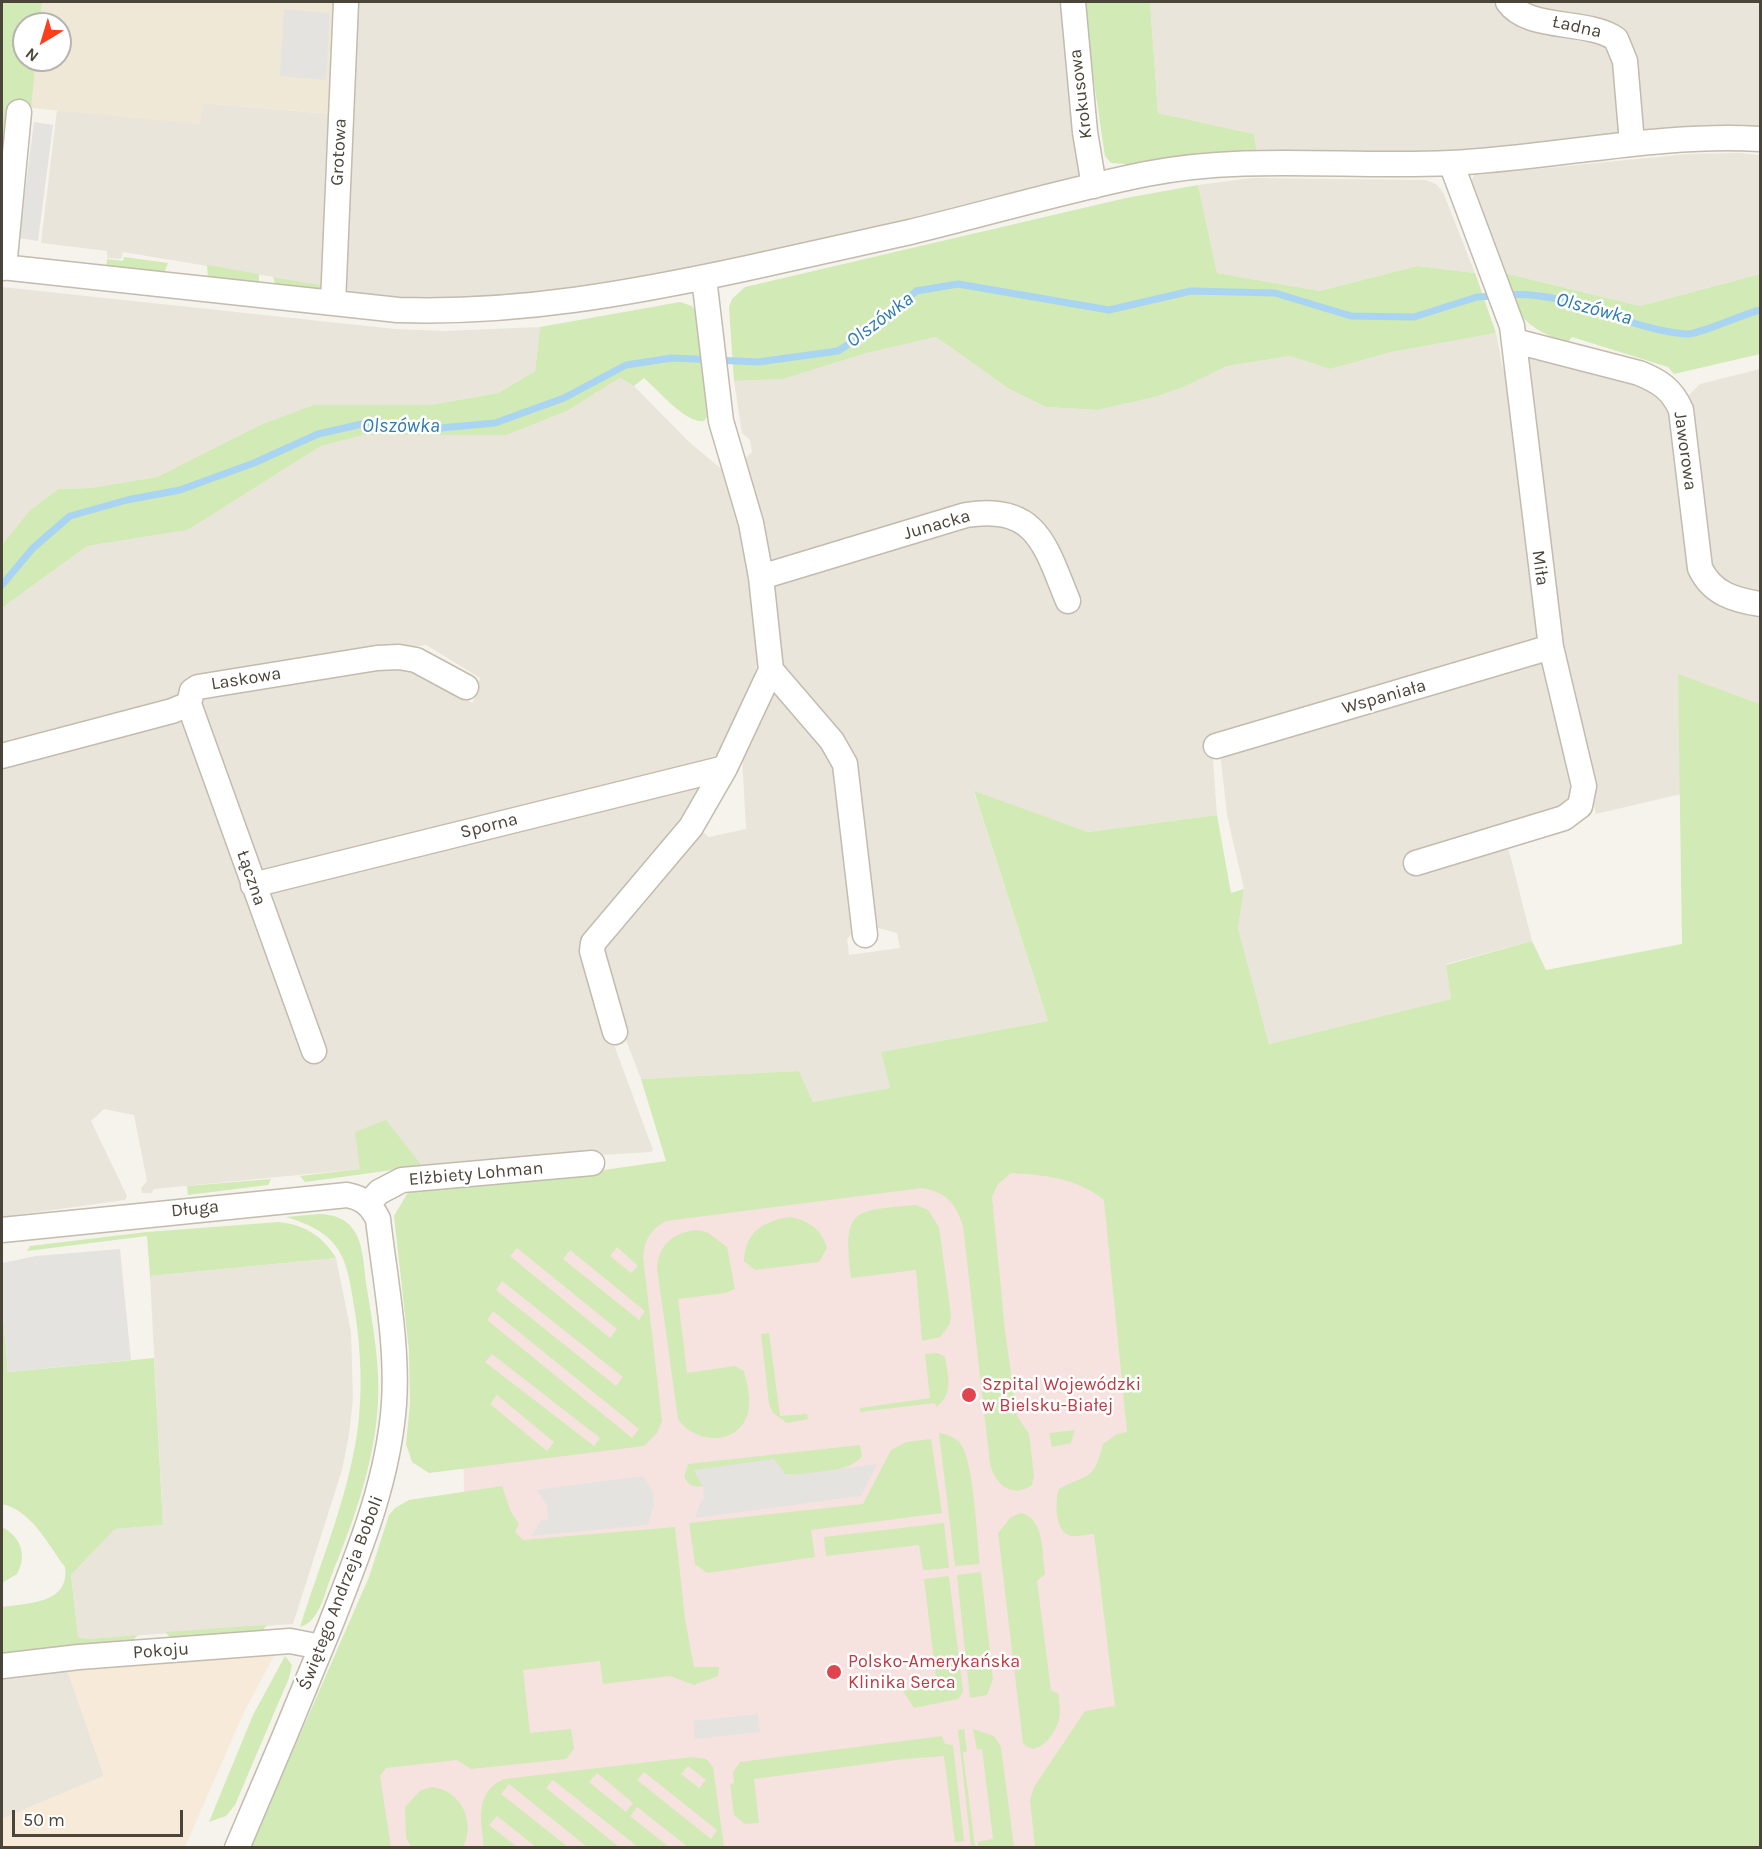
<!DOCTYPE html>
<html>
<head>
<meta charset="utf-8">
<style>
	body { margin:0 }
	#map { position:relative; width:1762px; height:1849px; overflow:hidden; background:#f6f3ec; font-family:Karla,sans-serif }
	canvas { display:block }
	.frame { position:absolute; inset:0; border:3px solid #4b4439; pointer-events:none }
	.north { position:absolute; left:12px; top:12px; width:60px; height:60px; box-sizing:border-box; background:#fff; border:2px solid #b7b4b0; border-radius:50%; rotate:218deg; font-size:16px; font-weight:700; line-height:24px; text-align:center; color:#4b4439 }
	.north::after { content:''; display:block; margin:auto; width:21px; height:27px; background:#fc3f1d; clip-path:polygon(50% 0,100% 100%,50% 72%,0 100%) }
	.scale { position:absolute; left:12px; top:1810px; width:171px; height:27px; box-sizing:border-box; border:3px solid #4b4439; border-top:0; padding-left:8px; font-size:18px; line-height:21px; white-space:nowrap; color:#4b4439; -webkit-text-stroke:4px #fff; paint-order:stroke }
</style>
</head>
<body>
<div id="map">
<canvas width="1762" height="1849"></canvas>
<div class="frame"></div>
<div class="north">N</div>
<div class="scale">50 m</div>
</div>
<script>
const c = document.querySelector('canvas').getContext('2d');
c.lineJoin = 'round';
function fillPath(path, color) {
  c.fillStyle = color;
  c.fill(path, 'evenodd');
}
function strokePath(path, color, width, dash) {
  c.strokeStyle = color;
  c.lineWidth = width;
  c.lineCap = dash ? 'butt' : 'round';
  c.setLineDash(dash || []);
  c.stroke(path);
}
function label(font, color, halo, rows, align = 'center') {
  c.font = font + ' Karla,sans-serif';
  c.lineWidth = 5;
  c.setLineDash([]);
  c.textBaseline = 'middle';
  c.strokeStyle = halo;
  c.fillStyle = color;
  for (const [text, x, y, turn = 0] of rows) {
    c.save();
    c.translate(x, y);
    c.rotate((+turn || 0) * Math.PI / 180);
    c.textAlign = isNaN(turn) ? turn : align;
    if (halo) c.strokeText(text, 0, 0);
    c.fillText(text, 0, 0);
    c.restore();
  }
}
fillPath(new Path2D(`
	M353,2H1068L1080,178L907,224L592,289L444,303L348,294L344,291Z
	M1150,2H1501L1593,35L1614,50L1619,131L1615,136L1461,154H1257L1254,134L1158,113Z
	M1517,2H1760V130L1652,133L1645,130L1639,126L1633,61L1564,18Z
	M203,103L331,114L322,285L123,252L121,259L107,258V251L41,243L57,110L199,123Z
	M1739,153L1760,155V274L1640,306L1504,273L1469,183L1475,175L1688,154Z
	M1252,178L1426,180L1436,184L1443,192L1475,273L1417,266L1320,291L1217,273L1198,185Z
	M2,287L395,329L445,331L540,327L535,371L498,393L430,405H313L260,425L157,477L90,488L58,489L29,511L2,545Z
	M1496,333L1503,369L1510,371L1544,639L1540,643L1215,742L1212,746L1217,815L1088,832L974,792L1048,1021L881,1052L890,1088L813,1102L799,1071L641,1079L622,1030L598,951L599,944L698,832L702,831L709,837L746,829L742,756L760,707L771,694L784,693L829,744L839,766L853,932L847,939L849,955L900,948L897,933L871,926L846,743L794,684L777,653L769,580L773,576L967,519L987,516L1017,523L1029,531L1044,553L1064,603L1073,600L1050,546L1034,522L1022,514L996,507L965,510L775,565L766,561L745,459L752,452L750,440L742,433L734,381L783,379L867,353L936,337L1009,389L1046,407L1097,410L1155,397L1184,387L1227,366L1290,356L1330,369L1392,352Z
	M1523,349L1646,384L1662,399L1678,428L1697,585L1706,598L1726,608L1760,613V704L1678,675L1681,794L1596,814L1557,647Z
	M1760,369V596L1711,577L1685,407L1689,395L1700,384Z
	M620,378L634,386L689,442L730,476L734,489L760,642L755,676L739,719L724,746L713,759L261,872L201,703L203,699L208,695L374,667L406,669L473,703L480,678L426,645L202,680L178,704L2,749V608L87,546L188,530L321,446L364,435H507L567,411Z
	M1542,657L1578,787L1573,804L1407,861L1412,874L1506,839L1532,941L1446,964L1451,999L1269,1044L1238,928L1244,889L1227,815L1220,751Z
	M181,717L265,898L271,890L701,781L702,794L593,932L610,1034L653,1150L651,1152L360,1169L154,1189L151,1193H142L141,1188L147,1181L134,1115L104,1109L91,1121L127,1196L125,1200L2,1217V763Z
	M336,1258L351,1332L353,1399L349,1435L342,1470L293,1624L89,1639L78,1637L71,1575L115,1529L163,1525L150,1276Z
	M67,1669L104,1776L2,1819V1677Z`), '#eae5da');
fillPath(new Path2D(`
	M276,1652L244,1712L185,1847H2V1819L104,1776L67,1669Z`), '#f7ead8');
fillPath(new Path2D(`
	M42,2H335L331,114L203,103L200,124L31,108L36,60H60V24H40Z`), '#efe8d6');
fillPath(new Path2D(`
	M1443,1085L1537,1847L293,1848L464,1494L461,1312L438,1210Z`), '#f6e3e0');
fillPath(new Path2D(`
	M2,2H42L40,24H24V60H36L31,108L12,106L2,213Z
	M1082,2H1150L1158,113L1254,134L1257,154L1128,169L1125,164L1111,163L1105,156Z
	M1198,185L1217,273L1320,291L1417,266L1475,273L1496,333L1392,352L1330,369L1290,356L1227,366L1184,387L1155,397L1097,410L1046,407L1009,389L936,337L867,353L783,379L734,381L729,307L732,299L745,287L1126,198Z
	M124,257L168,263L164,273L106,268L107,259L123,261Z
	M207,265L259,274V284L208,279Z
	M1504,273L1640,306L1760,274V354L1674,374L1668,367L1572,337L1567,343C1522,325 1518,318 1504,273Z
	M273,277L322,285L323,288L316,293L276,287Z
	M680,302L692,306L698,314L707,417L704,421C686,424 658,390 644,378L634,386L620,378L567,411L507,435H364L321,446L188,530L87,546L2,608V545L29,511L58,489L90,488L157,477L260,425L313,405H430L498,393L535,371L540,327Z
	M1678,674L1760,704V1847H1035L1030,1800L1034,1787L1085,1711L1115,1706L1094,1534C1088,1534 1077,1537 1071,1536C1054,1532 1055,1500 1059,1489C1090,1472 1093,1482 1103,1444L1117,1434L1127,1432L1104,1200C1077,1178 1045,1175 1011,1173L998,1184L992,1197L1005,1331L1017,1416L1029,1434L1034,1476L1032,1485C1012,1499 995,1484 990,1464L963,1226C955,1202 947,1193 922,1188L666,1221C651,1229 645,1239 643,1256L662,1421L657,1433L644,1446L429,1473L412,1462L406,1444L410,1404L409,1351L394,1216L407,1194L418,1189L556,1177L666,1161L641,1079L799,1071L813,1102L890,1088L881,1052L1048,1021L974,791L1088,832L1217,815L1231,893L1244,889L1238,928L1269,1044L1451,999L1446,965L1532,941L1546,970L1682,944ZM617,1247L638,1266L631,1273L610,1256ZM517,1248L617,1329L610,1338L510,1256ZM570,1250L645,1311L639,1320L563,1259ZM502,1281L623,1377L616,1386L496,1290ZM493,1311L639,1429L632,1438L487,1320ZM492,1354L600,1438L594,1446L485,1362ZM497,1395L554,1442L547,1451L490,1404Z
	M386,1120L422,1166L305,1182L300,1176L360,1169L355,1132Z
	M271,1179L268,1185L188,1195L187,1186Z
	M916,1205L928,1210L939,1227L951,1315L950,1324L940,1337L922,1341L916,1270L851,1278C843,1208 851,1211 916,1205Z
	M320,1214C365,1216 362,1254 367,1289C373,1326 380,1365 378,1402C375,1462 354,1520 332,1574C325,1591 320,1622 300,1627C320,1564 347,1499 357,1434C363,1394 361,1351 355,1312C347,1258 343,1234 286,1217Z
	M790,1217C809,1220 822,1230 827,1248L819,1262L755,1270L744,1261C745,1232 763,1221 790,1217Z
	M279,1222C305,1225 323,1236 336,1258L150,1276L147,1236L27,1251L30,1246L147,1232Z
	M696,1230L707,1232L727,1247L735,1289L725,1293L678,1299L687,1373L735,1366L744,1371C747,1384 751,1399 748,1413C738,1447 695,1444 678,1419L657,1268C659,1244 673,1233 696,1230Z
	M2,1302L8,1372L154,1358L163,1525L115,1529L71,1575L78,1637L89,1639L138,1635L133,1640L2,1655V1607C28,1603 70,1604 65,1567C47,1543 32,1511 2,1504Z
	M769,1333L780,1416L807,1414L808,1419L787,1423L773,1413L769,1404L761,1334Z
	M938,1353L945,1357C948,1376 954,1394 936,1407L935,1403L860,1412V1408L930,1398L925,1354Z
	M1075,1430L1071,1443L1052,1447L1049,1433Z
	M939,1433C947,1434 955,1437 960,1443C974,1460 977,1539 980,1564L955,1566Z
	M931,1439L942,1513L811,1530L815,1557L707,1573L695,1564L689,1523L863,1504L891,1450L906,1442Z
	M860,1445L862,1456C842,1485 729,1472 694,1470L703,1486C694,1488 688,1485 684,1477L688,1464Z
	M502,1486L511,1512L519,1524L515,1532L523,1540L675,1527L685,1619L694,1667H719L718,1676L694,1685L670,1676L603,1684L600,1661L523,1670L530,1733L571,1729L574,1749L566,1759L471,1769L457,1760L386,1768L380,1776L391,1847H251L369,1577L389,1515L395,1508L409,1500Z
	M1021,1513C1045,1519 1042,1554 1045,1574L1037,1581L1051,1690L1059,1694C1059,1702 1061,1712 1059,1719C1056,1733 1037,1760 1023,1743L998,1533L1011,1517Z
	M944,1523L949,1568L923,1570L919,1545L826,1556L824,1537Z
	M2,1527C20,1536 28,1555 17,1574L2,1583Z
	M981,1572L993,1679L987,1695L970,1698L957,1575Z
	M949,1576L963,1692L958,1699L914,1708L903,1691L937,1686L924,1579Z
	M267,1625L263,1630L171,1638L165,1632Z
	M285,1656L292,1665L289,1678L235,1805L226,1816L209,1822L253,1715Z
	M964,1729L967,1751L963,1753L975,1847H971L958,1730Z
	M973,1729L994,1736L1001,1747L1014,1847H978V1842L993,1839L982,1749L977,1750Z
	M942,1736L945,1744L953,1745L964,1841L955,1842L944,1756L904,1759L754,1779L759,1823L745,1824L734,1815L730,1784L734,1783L733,1772L740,1762Z
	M692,1757L706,1759L713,1767L724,1847H688L637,1807L630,1816L669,1847H638L553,1780L546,1788L619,1847H587L509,1784L501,1794L568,1847H536L497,1816L489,1825L517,1847H484C481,1821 474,1792 504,1779ZM688,1766L706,1780L699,1788L681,1774ZM644,1772L717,1830L711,1839L637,1780ZM597,1773L633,1803L626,1812L589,1782Z
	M432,1787C461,1790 476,1822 463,1847H411L406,1838L405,1807L421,1790Z`), '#d2eab5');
fillPath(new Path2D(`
	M284,9L330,13L326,80L280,76Z
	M34,122L53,125L38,241L19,238Z
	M120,1249L131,1360L8,1372L2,1302V1263L36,1256Z
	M774,1459L787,1476L877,1464L861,1496L695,1518L701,1501L704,1500L703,1486L694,1470Z
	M643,1476L653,1492L654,1505L648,1525L532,1536L541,1520L548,1519L547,1505L536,1490Z
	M758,1714L760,1732L695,1739L693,1721Z`), '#e5e3e0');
strokePath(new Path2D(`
	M1506,295C1572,290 1623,329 1686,334C1699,335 1743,314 1760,310
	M2,585L33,548L70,516L127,500L180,490L254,463L318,434L371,422L429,429L495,423L564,398L626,365L672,358L758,362L838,351L882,323L916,291L958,284L1109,310L1191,291L1275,293L1351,316L1414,317L1477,297L1495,296`), '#a9d4f2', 7);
const minor = new Path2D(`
	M1073,2L1085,132L1094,186
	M1508,2C1528,31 1587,19 1616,39L1625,61L1632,143
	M2,267L398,310C517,314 632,293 748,268C802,256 856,244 910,232C989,213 1066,190 1146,174C1247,154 1348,168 1450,163C1554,158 1656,133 1760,139
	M4,268L19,112
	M704,278L721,421L751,523L761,577L771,670
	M333,303L346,2
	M1515,341L1639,373C1659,381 1672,389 1681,410L1700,568C1712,594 1735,600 1760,604
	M761,577L966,515C1037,504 1045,545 1068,601
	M771,670L832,741L845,764L865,935
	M189,704L314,1051
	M1216,746L1551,647
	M2,756L172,711L189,704L192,691L198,687L377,658L399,657L416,660L466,687
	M1416,863L1564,818L1580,806L1584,786L1551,647L1512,326L1451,163
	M253,885L725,768
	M615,1032L592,951L593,943L691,827L725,768L771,670
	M368,1204L379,1192L402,1180L592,1163
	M2,1230L347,1195C363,1198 371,1205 378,1219C385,1280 398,1343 394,1404C388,1483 358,1554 330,1626C300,1700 269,1774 237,1848
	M2,1666L79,1657L290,1641L321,1647`);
strokePath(minor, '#c2bbae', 27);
strokePath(minor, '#fff', 24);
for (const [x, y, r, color] of [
	[969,1395,8,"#e0444e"],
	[834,1672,8,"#e0444e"]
]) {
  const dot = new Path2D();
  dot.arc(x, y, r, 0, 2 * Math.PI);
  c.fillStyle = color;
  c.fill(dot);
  strokePath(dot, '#fff', 2);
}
label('18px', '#4b4439', '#fff', [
	["Ładna",1577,27,13],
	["Krokusowa",1081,94,-97],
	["Grotowa",339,152,-87],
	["Jaworowa",1685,451,82],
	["Junacka",937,525,-16],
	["Miła",1540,568,82],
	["Laskowa",246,679,-9],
	["Wspaniała",1384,697,-16],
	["Sporna",489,826,-14],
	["Łączna",251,878,71],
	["Elżbiety Lohman",476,1174,-5],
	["Długa",195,1209,-6],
	["Świętego Andrzeja Boboli",341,1593,-69],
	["Pokoju",161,1651,-4]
]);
label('18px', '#be3a42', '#fff', [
	["Szpital Wojewódzki",982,1385],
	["w Bielsku-Białej",982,1406],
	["Polsko-Amerykańska",848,1662],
	["Klinika Serca",848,1683]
], 'left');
label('italic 20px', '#2e7ab2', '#fff', [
	["Olszówka",1594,309,15],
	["Olszówka",880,320,-37],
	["Olszówka",401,426]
]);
</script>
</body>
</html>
